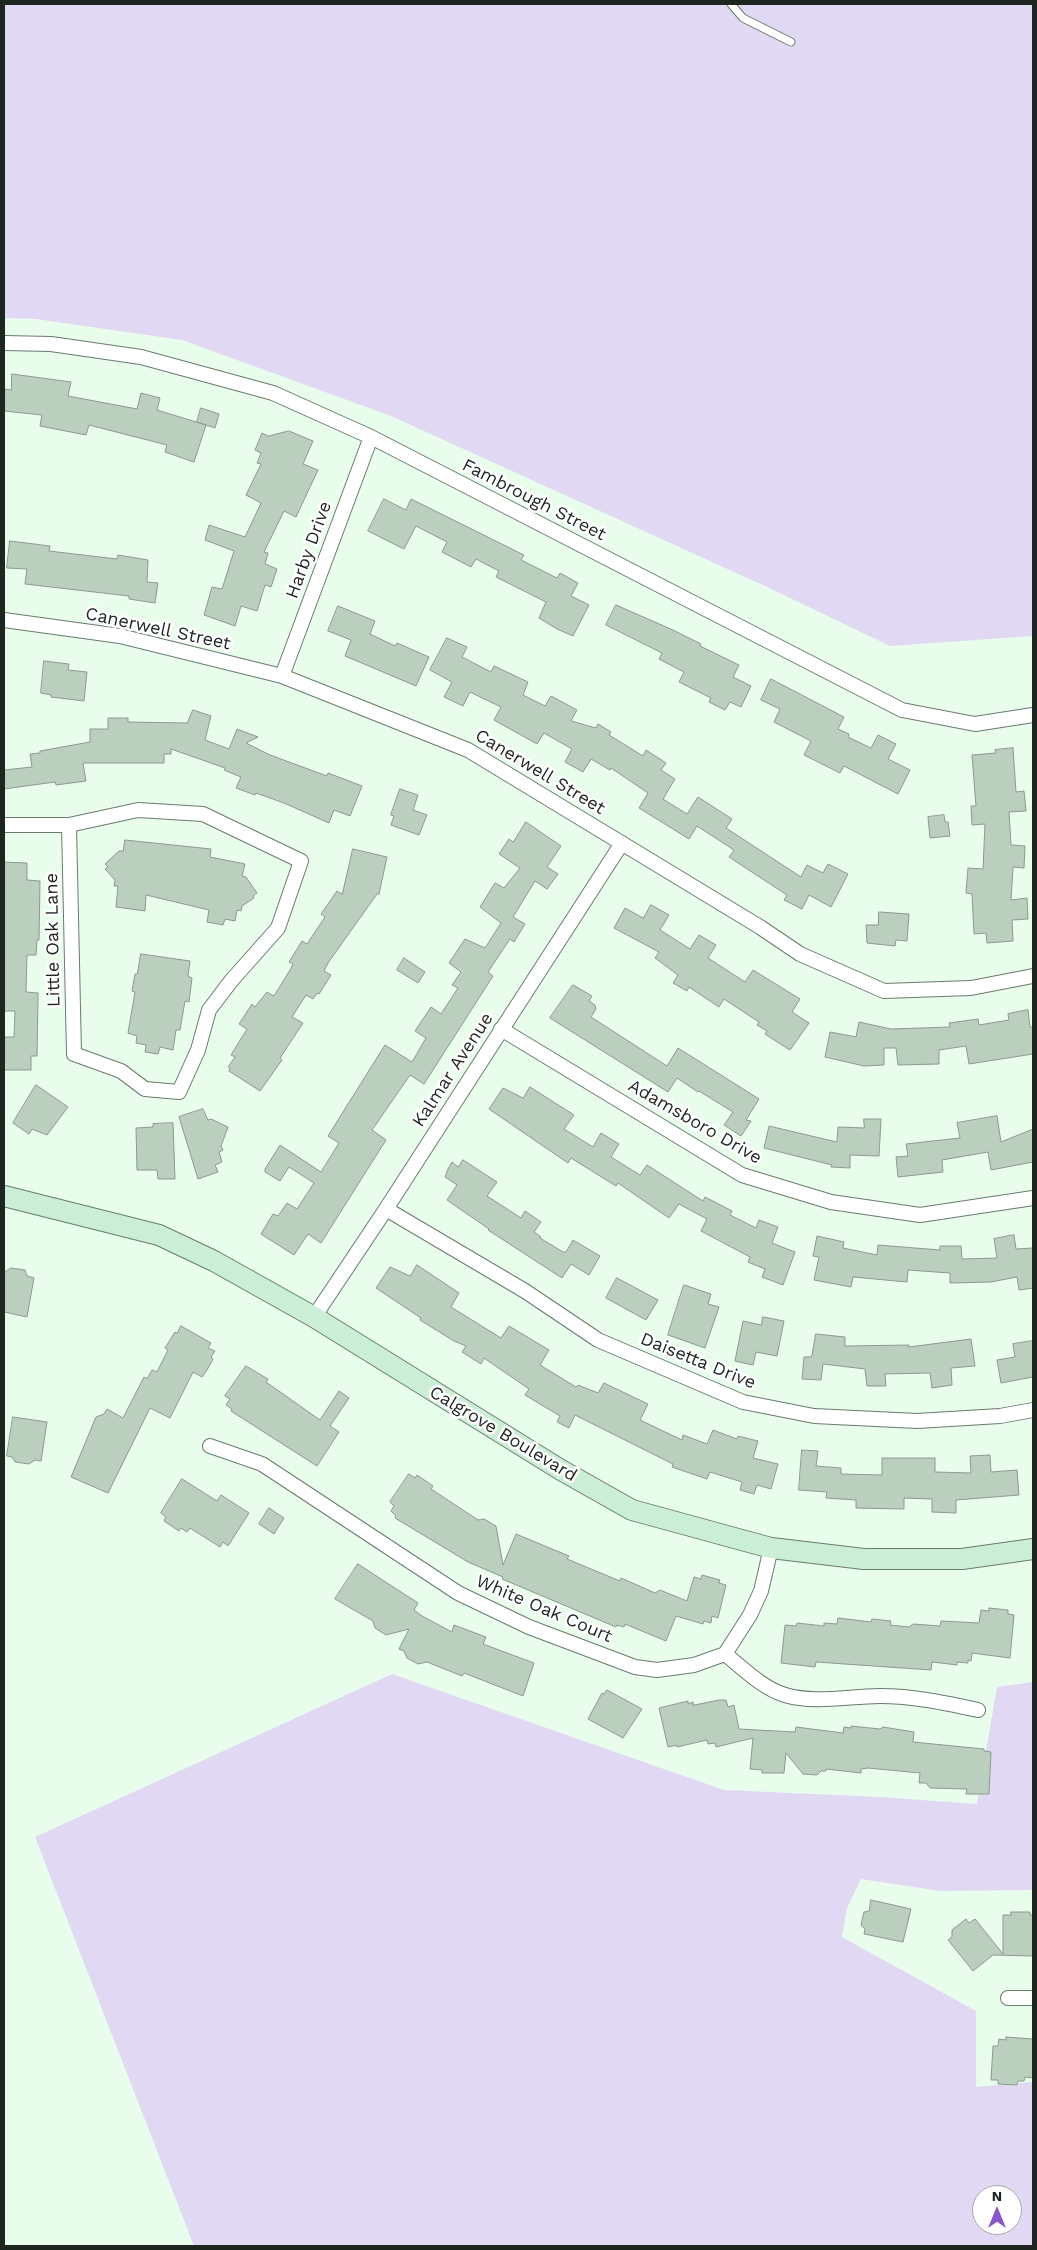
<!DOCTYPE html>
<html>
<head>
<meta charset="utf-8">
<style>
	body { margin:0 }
	#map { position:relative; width:1037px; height:2250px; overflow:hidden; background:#e9fded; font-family:"Work Sans",sans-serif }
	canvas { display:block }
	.frame { position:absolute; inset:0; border:5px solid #1f2620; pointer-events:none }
	.north { position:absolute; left:972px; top:2185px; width:50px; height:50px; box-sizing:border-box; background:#fff; border:1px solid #a5a8a6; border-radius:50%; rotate:0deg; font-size:14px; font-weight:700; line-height:20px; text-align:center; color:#1f2620 }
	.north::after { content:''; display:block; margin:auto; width:18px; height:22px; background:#8655cd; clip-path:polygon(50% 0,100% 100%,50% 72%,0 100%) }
</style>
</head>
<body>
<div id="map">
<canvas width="1037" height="2250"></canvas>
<div class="frame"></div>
<div class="north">N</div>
</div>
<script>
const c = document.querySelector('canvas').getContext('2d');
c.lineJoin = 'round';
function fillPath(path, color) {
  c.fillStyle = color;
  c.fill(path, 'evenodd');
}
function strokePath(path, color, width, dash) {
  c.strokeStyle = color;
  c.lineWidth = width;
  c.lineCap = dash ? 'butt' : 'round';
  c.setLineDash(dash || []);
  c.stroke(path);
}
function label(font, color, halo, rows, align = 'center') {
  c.font = font + ' "Work Sans",sans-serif';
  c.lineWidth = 5;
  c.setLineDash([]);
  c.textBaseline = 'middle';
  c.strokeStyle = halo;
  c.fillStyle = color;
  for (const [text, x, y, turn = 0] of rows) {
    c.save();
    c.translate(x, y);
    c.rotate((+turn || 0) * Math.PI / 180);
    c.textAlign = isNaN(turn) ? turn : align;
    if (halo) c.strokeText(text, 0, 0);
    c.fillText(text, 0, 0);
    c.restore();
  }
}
fillPath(new Path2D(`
	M4,4H1033V636L890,646L767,587L391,416L182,340L36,319L4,318Z
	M392,1674L724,1790L880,1797L977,1804L997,1687L1033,1682V1890L940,1891L861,1879L847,1908L842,1937L976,2011V2087L1033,2082V2246H194L35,1837ZM982,2195H1012V2225H982Z`), '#e1d9f4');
const building = new Path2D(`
	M12,374L71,382L68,396L137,409L141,393L160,398L157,410L206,425L194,462L165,452L167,445L89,425L86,435L40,426L42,415L4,411V389L11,390Z
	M201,408L219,414L215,428L197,422Z
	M289,431L313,441L303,464L318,470L296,517L284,511L264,552L268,553L265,564L277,569L271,587L265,585L257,611L241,606L235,626L204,615L212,587L222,589L234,551L205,540L209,525L245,537L261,503L246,495L261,464L257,463L261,453L255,450L262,433L268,436Z
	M384,499L406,510L411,499L524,555L521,560L557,578L560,573L578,583L571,596L589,605L573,636L557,629L539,618L546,602L496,577L499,571L476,559L471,567L442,552L447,542L416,526L404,549L368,531Z
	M10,541L50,546L49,551L117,559L118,555L148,560L147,582L158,583L155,603L129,599V596L25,584L27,569L7,568Z
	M616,605L673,630L701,644L700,646L739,665L733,677L751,686L741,707L730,702L725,710L709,702L711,698L679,682L684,672L659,659L662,653L606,625Z
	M338,606L375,621L370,634L395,646L397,643L429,657L416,686L345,656L351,640L328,631Z
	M447,638L467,647L462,657L491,672L494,666L528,682L523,695L545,706L551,696L577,710L571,721L596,728L598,724L611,732L609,735L643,756L646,750L666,763L661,770L675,779L663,799L687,814L698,797L732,819L726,828L801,877L807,865L823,873L828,864L848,874L831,907L809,895L802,909L784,900L787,895L729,857L734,850L697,826L689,839L639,808L648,793L611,768L610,770L591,759L583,772L565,762L572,749L544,733L537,744L494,720L501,707L470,692L463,706L444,697L452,682L430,670Z
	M44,661L69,664L68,670L87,672L84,701L51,697V695L41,693Z
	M771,679L844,717L838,729L849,734L848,737L871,748L878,735L896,744L888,759L910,770L898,794L844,766L840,773L804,755L811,741L774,722L780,709L761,700Z
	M193,710L211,716L205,740L229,749L237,729L258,737L246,743L270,755L327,776L328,773L362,786L350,816L334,810L329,823L284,803L256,793L255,795L236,788L241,777L224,770L225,768L171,749V754H164V763H83L86,781L56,785L55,782L4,789V770L32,767L30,754L40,753V751L90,742V729H108V718H128V722L187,723Z
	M1013,748L1016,792L1024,791L1026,811L1009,812L1011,845L1025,846L1024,868L1013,867L1011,900L1027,898L1028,919L1012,920L1013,941L987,943L986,933L974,934L972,894L966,893L968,868L983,869L985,824L972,825L971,806H976L972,755L996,753L995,750Z
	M400,789L418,795L413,810L427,815L419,835L391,825L394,816L391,815Z
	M944,815L945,822H948L950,836L930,838L928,817Z
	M526,822L561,846L547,867L558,874L547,889L535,881L513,917L525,924L514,942L510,939L488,972L493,976L424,1084L410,1075L372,1130L386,1140L321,1243L308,1234L294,1255L261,1234L273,1214L278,1216L287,1203L297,1209L314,1183L289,1167L280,1181L265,1172V1169L280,1145L321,1172L339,1143L328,1136L385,1045L412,1062L426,1038L415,1031L431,1007L441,1014L458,988L452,985L461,972L449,963L465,939L485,948L501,923L480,907L495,883L504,888L520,868L499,854L509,839L513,842Z
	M125,840L211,849L210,857L245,864L242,876L246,877L257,893L253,896L254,898L242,906L241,911L237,910L235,921L225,919L223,925L207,922L209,910L146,895L145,911L116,907L118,886H114L115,880L105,869L108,867L105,864L119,851H123Z
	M353,849L387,857L379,894H377L328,963L324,971L331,975L319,994L317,993L313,999L306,995L292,1017L303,1023L280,1058L282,1060L260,1091L229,1071L230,1068L228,1067L235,1057L231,1055L247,1029L239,1024L252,1004L255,1007L267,992L274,996L290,970L293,964L289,962L302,941L307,944L325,917L321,914L337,891L342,894Z
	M4,862L27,863V880L40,881L39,940H37L36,955H27L26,992L38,993V1000L37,1056H31V1070H4V1037H14L15,1011H4Z
	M651,905L669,915L660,930L690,949L699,935L716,945L708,958L745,982L753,970L800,999L792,1012L809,1023L790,1050L765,1034L767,1031L757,1025L759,1022L724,999L719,1007L689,987L687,991L673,983L678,975L655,958L659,952L614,928L625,908L643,918Z
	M879,912L909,914L907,941L896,940L895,946L867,943L866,925H878Z
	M141,954L190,961L188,976L192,978L189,1002L185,1001L180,1030H176L173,1050L160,1047L158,1054L145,1052L146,1045L136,1043L137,1036L128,1033L135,992L132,991L135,974H137Z
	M404,958L425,972L418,983L397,970Z
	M573,985L592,996L589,1001L595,1005L596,1009L591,1017L667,1066L678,1048L759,1099L746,1120L751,1121L741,1136L724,1125L733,1112L699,1091L698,1092L677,1078L668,1092L550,1018Z
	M1028,1010L1030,1027H1033V1054L969,1064L966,1046L939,1050V1064L898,1065L896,1048H884V1065L864,1066L825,1057L830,1032L856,1037L859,1022L891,1029L950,1027L949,1023L978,1019L979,1025L1009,1020L1008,1014Z
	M36,1085L68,1107L47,1135L32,1129L29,1134L13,1123Z
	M530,1087L574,1115L564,1129L593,1147L601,1133L619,1144L611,1157L640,1175L647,1165L703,1201L705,1197L732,1211L730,1215L756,1228L759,1220L778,1227L772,1243L795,1252L783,1285L762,1277L765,1269L748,1262L750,1257L701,1231L707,1219L679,1204L669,1218L618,1183L616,1186L571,1158L568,1163L489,1109L503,1088L523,1098Z
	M203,1109L208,1120L211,1119L228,1127L221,1146L223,1150L219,1152L222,1162L215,1165L218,1172L198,1179L179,1117Z
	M997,1116L1001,1142L1033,1129V1162L991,1170L988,1152L942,1160L943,1172L898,1177L896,1157L908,1156L906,1144L960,1138L957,1123Z
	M864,1119H881L879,1156L850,1155V1168L831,1167L832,1165L764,1148L769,1126L837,1142L838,1127L864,1128Z
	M173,1123L175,1179H158L157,1170H137L136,1128L153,1127V1124Z
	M463,1160L497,1182L487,1196L521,1218L525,1211L541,1222L534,1232L541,1237L540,1238L563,1252H566L573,1240L600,1256L589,1275L571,1264L562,1278L488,1230L489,1229L447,1200L457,1185L445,1177L448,1169L452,1162L458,1167Z
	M1014,1235L1016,1249L1033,1248V1288L1019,1290L1017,1277L991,1282L950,1283V1273L908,1270L907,1282L853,1277L851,1287L814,1280L819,1257L813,1256L817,1236L844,1242L843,1248L877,1255L878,1245L940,1250V1246H961L962,1259L997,1258L994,1239Z
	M417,1265L459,1293L451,1307L501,1338L509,1326L549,1350L540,1365L576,1387L578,1385L598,1393L604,1383L648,1404L640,1420L682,1440L683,1435L707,1444L713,1430L737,1439L738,1436L758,1441L753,1458L778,1464L771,1489L757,1485L754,1494L740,1490L742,1482L710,1472L707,1479L672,1467L673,1464L575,1415L569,1428L557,1422L560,1416L525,1395L529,1389L484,1358L481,1364L462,1352L466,1346L454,1341L420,1320L421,1318L376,1288L390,1267L410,1276Z
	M11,1268L25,1270L27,1276L34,1278L27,1317L4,1312V1273Z
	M617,1278L658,1300L646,1320L606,1298Z
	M684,1285L711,1294L708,1304L719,1307L705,1348L668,1335Z
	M763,1317L784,1321L777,1356L756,1352L753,1365L735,1361L743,1321L761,1325Z
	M181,1326L211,1343L208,1348L215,1351L211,1357L213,1359L207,1370L202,1377L193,1372L170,1418L150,1408L108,1493L71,1477L96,1417L104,1414L107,1409L123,1418L144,1377L147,1379L152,1370L157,1372L168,1350L165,1348L175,1332L177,1333Z
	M816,1334L845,1337V1346L909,1345V1347L971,1339L975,1366L951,1368L952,1385L932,1388L930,1373L885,1374L886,1386H867L865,1369L823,1364L821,1380L802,1379L804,1357H811L812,1355Z
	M1033,1341V1377L1001,1383L997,1360L1015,1357L1013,1344Z
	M246,1366L268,1379L266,1382L320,1420L339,1391L349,1398L330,1426L339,1432L317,1466L231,1411L232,1409L226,1405L230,1399L225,1396Z
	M13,1417L47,1422L41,1461L35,1460L29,1464L15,1462L12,1457L7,1456Z
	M802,1450L818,1451L816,1466L841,1468V1474L882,1475V1458H935V1472L971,1473L970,1456L990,1455L991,1472L1017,1470L1019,1495L956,1500V1513L932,1512V1499L904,1498V1509L856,1508V1500L826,1498L827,1492L799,1490Z
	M409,1474L415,1478L417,1475L433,1486L431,1489L478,1520L484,1519L496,1526L503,1565L516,1534L569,1556L567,1559L620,1581L621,1578L655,1593L660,1590L687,1601L694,1577L701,1579L702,1575L720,1580L719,1583L726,1585L718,1618L712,1616L711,1623L704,1621L703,1624L676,1616L666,1641L625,1624L624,1627L617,1625L616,1627L502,1579L503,1577L468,1562L395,1518L396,1516L391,1511L394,1506L390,1502Z
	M182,1479L217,1501L221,1495L249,1513L228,1546L223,1542L220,1547L190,1528L187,1532L181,1528L179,1531L164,1521L166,1517L161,1513Z
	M269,1508L284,1518L274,1534L259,1524Z
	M358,1564L418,1603L414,1610L422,1616L452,1632L454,1625L486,1637L483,1644L534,1663L523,1696L464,1673L462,1676L427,1662L418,1664L407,1658L404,1651L399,1649L409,1629L386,1635L375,1628L373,1621L335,1599Z
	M989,1608L1008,1610V1614L1014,1615L1010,1658L972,1653L971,1661L968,1660V1663L957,1662V1665L932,1662L931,1670L816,1662L815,1667L781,1663L785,1625L796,1626L797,1623L824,1626V1623L837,1624L838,1618L871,1622L872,1619L891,1621L890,1625L909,1627L913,1624L940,1626L941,1621L979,1623L981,1610L989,1611Z
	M607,1690L642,1709L623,1738L588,1719L602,1693L604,1694Z
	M719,1700H726L728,1707L734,1705L739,1729L795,1732L796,1727L843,1733L844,1727L851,1728V1726L880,1729L883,1727L914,1732L913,1742L984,1749V1751L991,1752L989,1794H966L967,1789L930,1788L926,1783H919L920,1773L868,1768L861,1769V1773L826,1769V1771H821L817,1775L803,1774L786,1753L784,1773H762V1770L750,1769L753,1738L716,1747L715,1743L708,1744L707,1740L677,1747V1745L668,1747L659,1708L688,1701V1704L693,1702V1705Z
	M871,1900L911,1909L903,1942L864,1934L865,1929L861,1925L864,1912L869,1911Z
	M1011,1912H1030V1915H1033V1956L993,1955L973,1971L948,1940L952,1937V1930L966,1919L969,1923L975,1919L1003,1954V1915H1011Z
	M1006,2037L1033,2039V2078L1025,2077L1024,2081H1018L1017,2085L998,2084V2080H991L993,2046H998L999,2039L1006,2040Z`);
fillPath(building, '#bbcfbf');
strokePath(building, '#889b8c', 1);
const lane = new Path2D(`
	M731,4L743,18L791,42`);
const street = new Path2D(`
	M4,343L51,344L141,357L273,393L371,437L902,710L975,724L1033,715
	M4,620L120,636L282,676L468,750L760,927L800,954L884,991L971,988L1033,976
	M282,676L371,437
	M4,825H69L138,810L203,814L301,861L278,928L231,981L209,1010L198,1050L179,1092L145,1089L121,1071L74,1054L69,825
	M501,1029L742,1175L831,1202L920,1215L1033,1198
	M386,1209L525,1291L598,1340L743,1402L814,1416L917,1421L1000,1416L1033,1410
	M314,1317L386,1209L622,843
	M210,1446L262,1464L458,1593L529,1627L635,1667L657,1670L694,1665L725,1654L750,1615L761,1591L771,1548
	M725,1654C743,1668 762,1688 785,1695C815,1704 849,1696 880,1696C913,1696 946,1703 978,1710
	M1008,1998H1033`);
const secondary = new Path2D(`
	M4,1196L159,1235L214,1261L314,1317L561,1470L632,1510L771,1548L864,1559H962L1033,1549`);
strokePath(lane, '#697b6d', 9);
strokePath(street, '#697b6d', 16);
strokePath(secondary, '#697b6d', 22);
strokePath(lane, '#fff', 7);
strokePath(street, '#fff', 14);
strokePath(secondary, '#caefd6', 20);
label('18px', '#1f2620', '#fff', [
	["Fambrough Street",534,500,27],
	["Harby Drive",309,550,-70],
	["Canerwell Street",158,629,12],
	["Canerwell Street",540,772,31],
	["Little Oak Lane",53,940,-91],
	["Kalmar Avenue",453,1070,-57],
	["Adamsboro Drive",695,1122,30],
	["Daisetta Drive",698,1361,22],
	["Calgrove Boulevard",503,1434,31],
	["White Oak Court",544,1609,23]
]);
</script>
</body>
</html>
